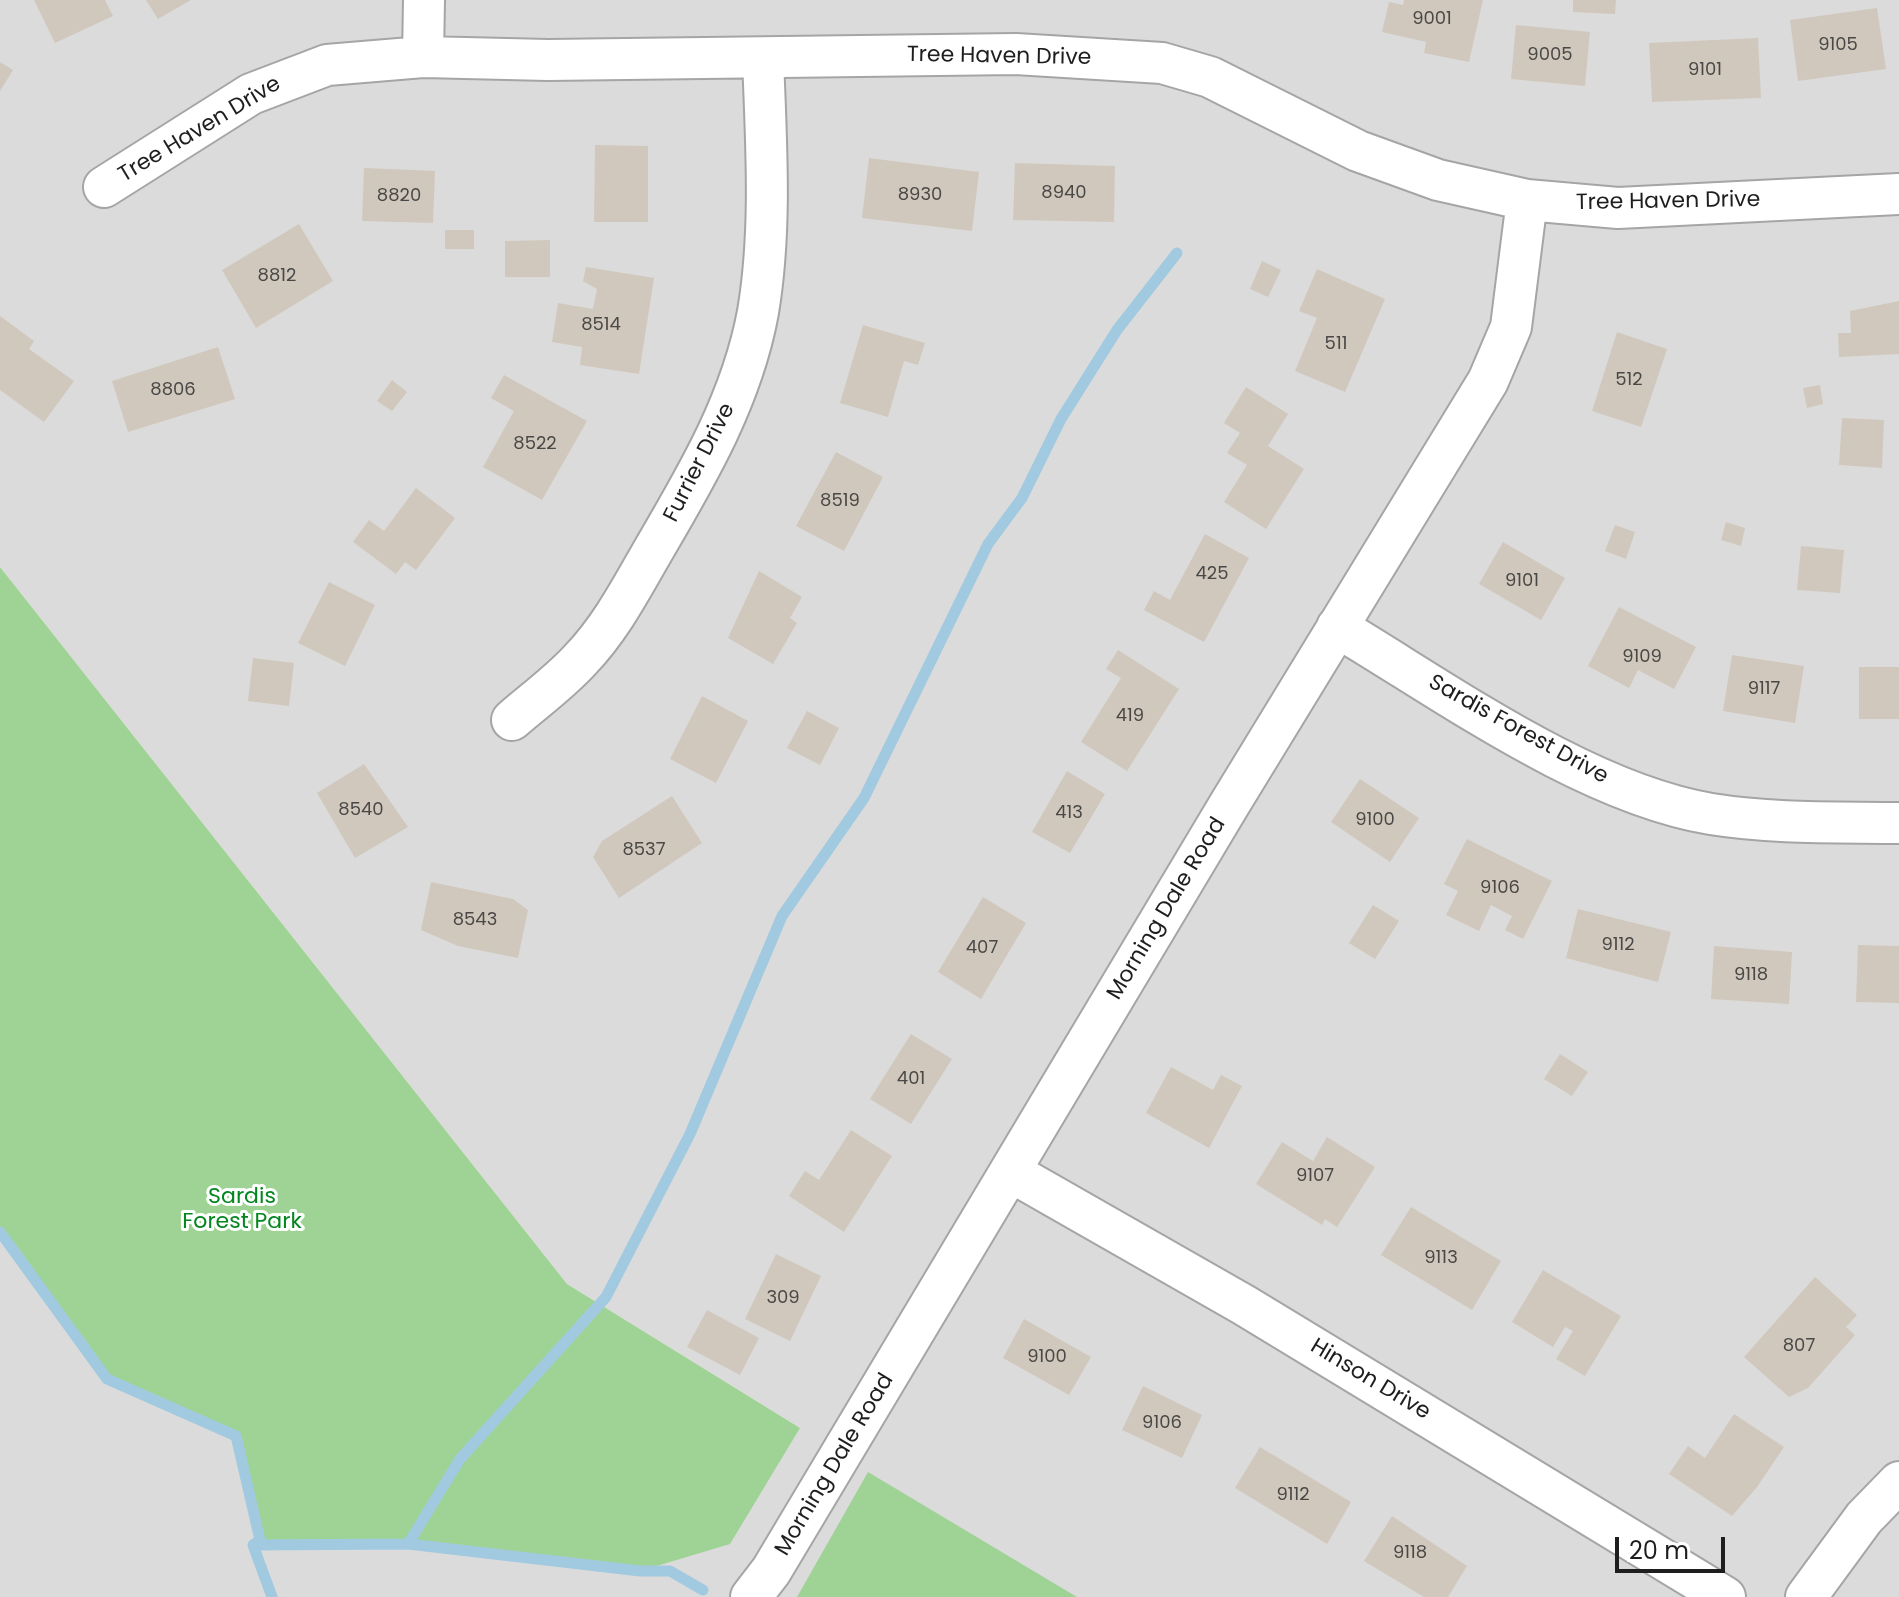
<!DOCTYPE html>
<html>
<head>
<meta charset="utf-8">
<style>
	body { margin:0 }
	#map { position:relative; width:1899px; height:1597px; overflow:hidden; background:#f0ede4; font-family:Poppins,sans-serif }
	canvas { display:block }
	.scale { position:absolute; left:1615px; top:1537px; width:110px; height:36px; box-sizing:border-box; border:4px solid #1e1e1e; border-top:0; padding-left:10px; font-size:24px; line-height:28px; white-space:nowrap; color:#1e1e1e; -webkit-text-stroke:6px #fff; paint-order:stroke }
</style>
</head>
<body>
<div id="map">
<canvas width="1899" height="1597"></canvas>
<div class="scale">20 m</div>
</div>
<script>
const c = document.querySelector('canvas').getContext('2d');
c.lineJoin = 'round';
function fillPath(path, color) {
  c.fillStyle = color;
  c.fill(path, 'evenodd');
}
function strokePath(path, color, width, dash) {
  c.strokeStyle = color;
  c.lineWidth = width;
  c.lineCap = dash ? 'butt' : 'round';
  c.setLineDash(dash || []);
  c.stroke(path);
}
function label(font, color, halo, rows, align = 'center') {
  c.font = font + ' Poppins,sans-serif';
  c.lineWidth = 6;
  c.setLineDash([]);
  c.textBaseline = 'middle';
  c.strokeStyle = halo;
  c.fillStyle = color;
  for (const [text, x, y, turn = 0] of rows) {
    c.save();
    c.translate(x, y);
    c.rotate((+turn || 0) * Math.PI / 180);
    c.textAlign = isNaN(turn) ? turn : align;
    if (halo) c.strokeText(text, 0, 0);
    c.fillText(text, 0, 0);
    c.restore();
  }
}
fillPath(new Path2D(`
	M0,0H1899V1597H0V1232L107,1379L236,1436L260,1540L255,1545L408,1544L800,1428L567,1284L0,567Z`), '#dcdbdb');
fillPath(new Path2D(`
	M0,567L567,1284L800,1428L730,1544L640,1571L408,1544L253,1545L260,1540L236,1436L107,1379L0,1232Z
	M868,1472L1077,1597H797Z`), '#9fd395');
strokePath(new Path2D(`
	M0,1232L107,1379L236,1436L260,1540L253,1545
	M408,1544L460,1459L606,1297L690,1134L782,916L864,798L988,544L1022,498L1061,419L1117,330L1177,253
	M253,1545L408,1544L640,1571H670L703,1590
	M253,1545L272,1597`), '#a1cae1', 11);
fillPath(new Path2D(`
	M34,0H105L113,16L55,43Z
	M146,0H191L158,19Z
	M1404,0H1483L1469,62L1424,53L1426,42L1382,32L1389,2L1403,5Z
	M1573,0H1616L1615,14L1573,12Z
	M1877,8L1886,69L1798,81L1790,20Z
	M1516,25L1590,32L1585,86L1511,79Z
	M1758,38L1761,98L1652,102L1649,43Z
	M0,62L13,70L0,91Z
	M595,145L648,146V222H594Z
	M869,158L979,172L972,231L862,218Z
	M1015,163L1115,166L1114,222L1013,220Z
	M364,168L435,171L433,223L362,221Z
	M299,224L333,281L256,328L222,270Z
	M445,230H474V249H445Z
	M550,240V277H505V241Z
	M1262,261L1281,270L1268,297L1250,289Z
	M586,267L654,278L639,374L580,365L582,347L552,342L558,303L593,309L597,289L583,281Z
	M1317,269L1385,299L1345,392L1295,371L1317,318L1299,311Z
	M1899,301V354L1839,357L1838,333H1851L1850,311Z
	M0,316L34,341L29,349L74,381L44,422L0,390Z
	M863,325L925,343L918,365L904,361L888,417L840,403Z
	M1617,332L1667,349L1641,427L1592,411Z
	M218,347L235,399L128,432L112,381Z
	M504,375L587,421L542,500L483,467L514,411L491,398Z
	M392,380L407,392L392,411L377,401Z
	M1820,385L1823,404L1807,408L1803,388Z
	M1246,387L1288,414L1268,446L1304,469L1266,529L1224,502L1247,465L1227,453L1240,433L1224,423Z
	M1842,418L1884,420L1882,468L1839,465Z
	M836,452L883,477L844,551L796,526Z
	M416,488L455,518L416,570L405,562L396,574L353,542L369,520L384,531Z
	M1726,522L1745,528L1741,546L1721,540Z
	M1615,525L1635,532L1626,559L1605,551Z
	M1205,534L1249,558L1204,642L1144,610L1154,591L1170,600Z
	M1503,542L1565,578L1541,620L1479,584Z
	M1801,546L1844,550L1840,593L1797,590Z
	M759,571L802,597L790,618L797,623L773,664L728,638Z
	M329,582L375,605L345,666L298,643Z
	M1619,607L1696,647L1674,689L1638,670L1629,688L1588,666Z
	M1118,650L1179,689L1127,771L1081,742L1121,678L1106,669Z
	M1732,655L1804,666L1795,723L1723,711Z
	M253,658L294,663L289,706L248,701Z
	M1859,667H1899V719H1859Z
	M702,696L748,721L716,783L670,759Z
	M807,711L839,728L820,765L787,748Z
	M364,764L408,827L355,858L317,793Z
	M1067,771L1105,794L1070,853L1032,832Z
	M1360,779L1419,818L1390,862L1331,822Z
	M672,796L702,843L619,898L593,857L602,841Z
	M1467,839L1552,881L1523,939L1505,930L1512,916L1491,905L1479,931L1446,915L1458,891L1444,884Z
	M431,882L513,899L528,910L518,958L458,946L421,930Z
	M983,897L1026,923L981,999L938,972Z
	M1373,905L1399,921L1375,959L1349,943Z
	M1578,909L1671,932L1658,982L1566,958Z
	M1858,945L1899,946V1003L1856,1002Z
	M1714,946L1792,952L1789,1004L1711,999Z
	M911,1034L952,1059L911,1124L870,1099Z
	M1560,1054L1588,1072L1572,1096L1544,1079Z
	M1171,1067L1213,1090L1221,1075L1242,1086L1209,1148L1146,1113Z
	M851,1130L892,1156L844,1232L789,1196L805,1171L819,1180Z
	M1327,1137L1375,1167L1337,1227L1325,1219L1322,1225L1256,1184L1282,1142L1313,1161Z
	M1411,1207L1501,1261L1472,1310L1381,1255Z
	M776,1254L821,1276L790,1341L745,1319Z
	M1543,1270L1621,1316L1585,1376L1556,1359L1573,1331L1565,1327L1553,1347L1512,1322Z
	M1815,1277L1857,1315L1846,1327L1855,1335L1808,1388L1789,1397L1744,1357Z
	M707,1310L759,1338L740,1375L687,1347Z
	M1024,1319L1091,1357L1069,1395L1003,1358Z
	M1143,1386L1202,1415L1182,1458L1122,1430Z
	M1734,1414L1784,1447L1757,1487L1732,1516L1669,1474L1688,1446L1705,1458Z
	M1260,1447L1351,1502L1327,1544L1235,1488Z
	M1392,1516L1467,1566L1448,1597H1424L1364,1561Z`), '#d0c8bc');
const minor = new Path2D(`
	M423,57L424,0
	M104,187L251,94L327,65L423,57L548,60L1016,54L1162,63L1210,77L1358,151L1438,180L1527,200L1618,208L1899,194
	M1337,627C1446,692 1585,793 1711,814C1773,824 1836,822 1899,823
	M512,720C535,700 560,682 580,660C611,628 632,587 654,549C698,474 742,399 758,312C772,229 766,141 763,58
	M1011,1172L1244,1305L1725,1597
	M751,1597L771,1571L1229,805L1488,381L1511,327L1527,200
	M1806,1597L1864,1518L1899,1482`);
strokePath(minor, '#a5a5a5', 44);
strokePath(minor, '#fff', 40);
label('18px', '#4a4846', null, [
	["9001",1432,19],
	["9105",1838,45],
	["9005",1550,55],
	["9101",1705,70],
	["8940",1064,193],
	["8930",920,195],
	["8820",399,196],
	["8812",277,276],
	["8514",601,325],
	["511",1336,344],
	["512",1629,380],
	["8806",173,390],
	["8522",535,444],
	["8519",840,501],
	["425",1212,574],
	["9101",1522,581],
	["9109",1642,657],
	["9117",1764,689],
	["419",1130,716],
	["8540",361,810],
	["413",1069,813],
	["9100",1375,820],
	["8537",644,850],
	["9106",1500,888],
	["8543",475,920],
	["9112",1618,945],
	["407",982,948],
	["9118",1751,975],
	["401",911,1079],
	["9107",1315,1176],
	["9113",1441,1258],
	["309",783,1298],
	["807",1799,1346],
	["9100",1047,1357],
	["9106",1162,1423],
	["9112",1293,1495],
	["9118",1410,1553]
]);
label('22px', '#1e1e1e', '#fff', [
	["Tree Haven Drive",999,57,1],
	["Tree Haven Drive",200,130,-31],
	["Tree Haven Drive",1668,202,-1],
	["Furrier Drive",700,463,-63],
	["Sardis Forest Drive",1518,730,29],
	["Morning Dale Road",1167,909,-59],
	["Hinson Drive",1370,1380,31],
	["Morning Dale Road",835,1465,-59]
]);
label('22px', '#03851f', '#fff', [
	["Sardis",242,1197],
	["Forest Park",242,1222]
]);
</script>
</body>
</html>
